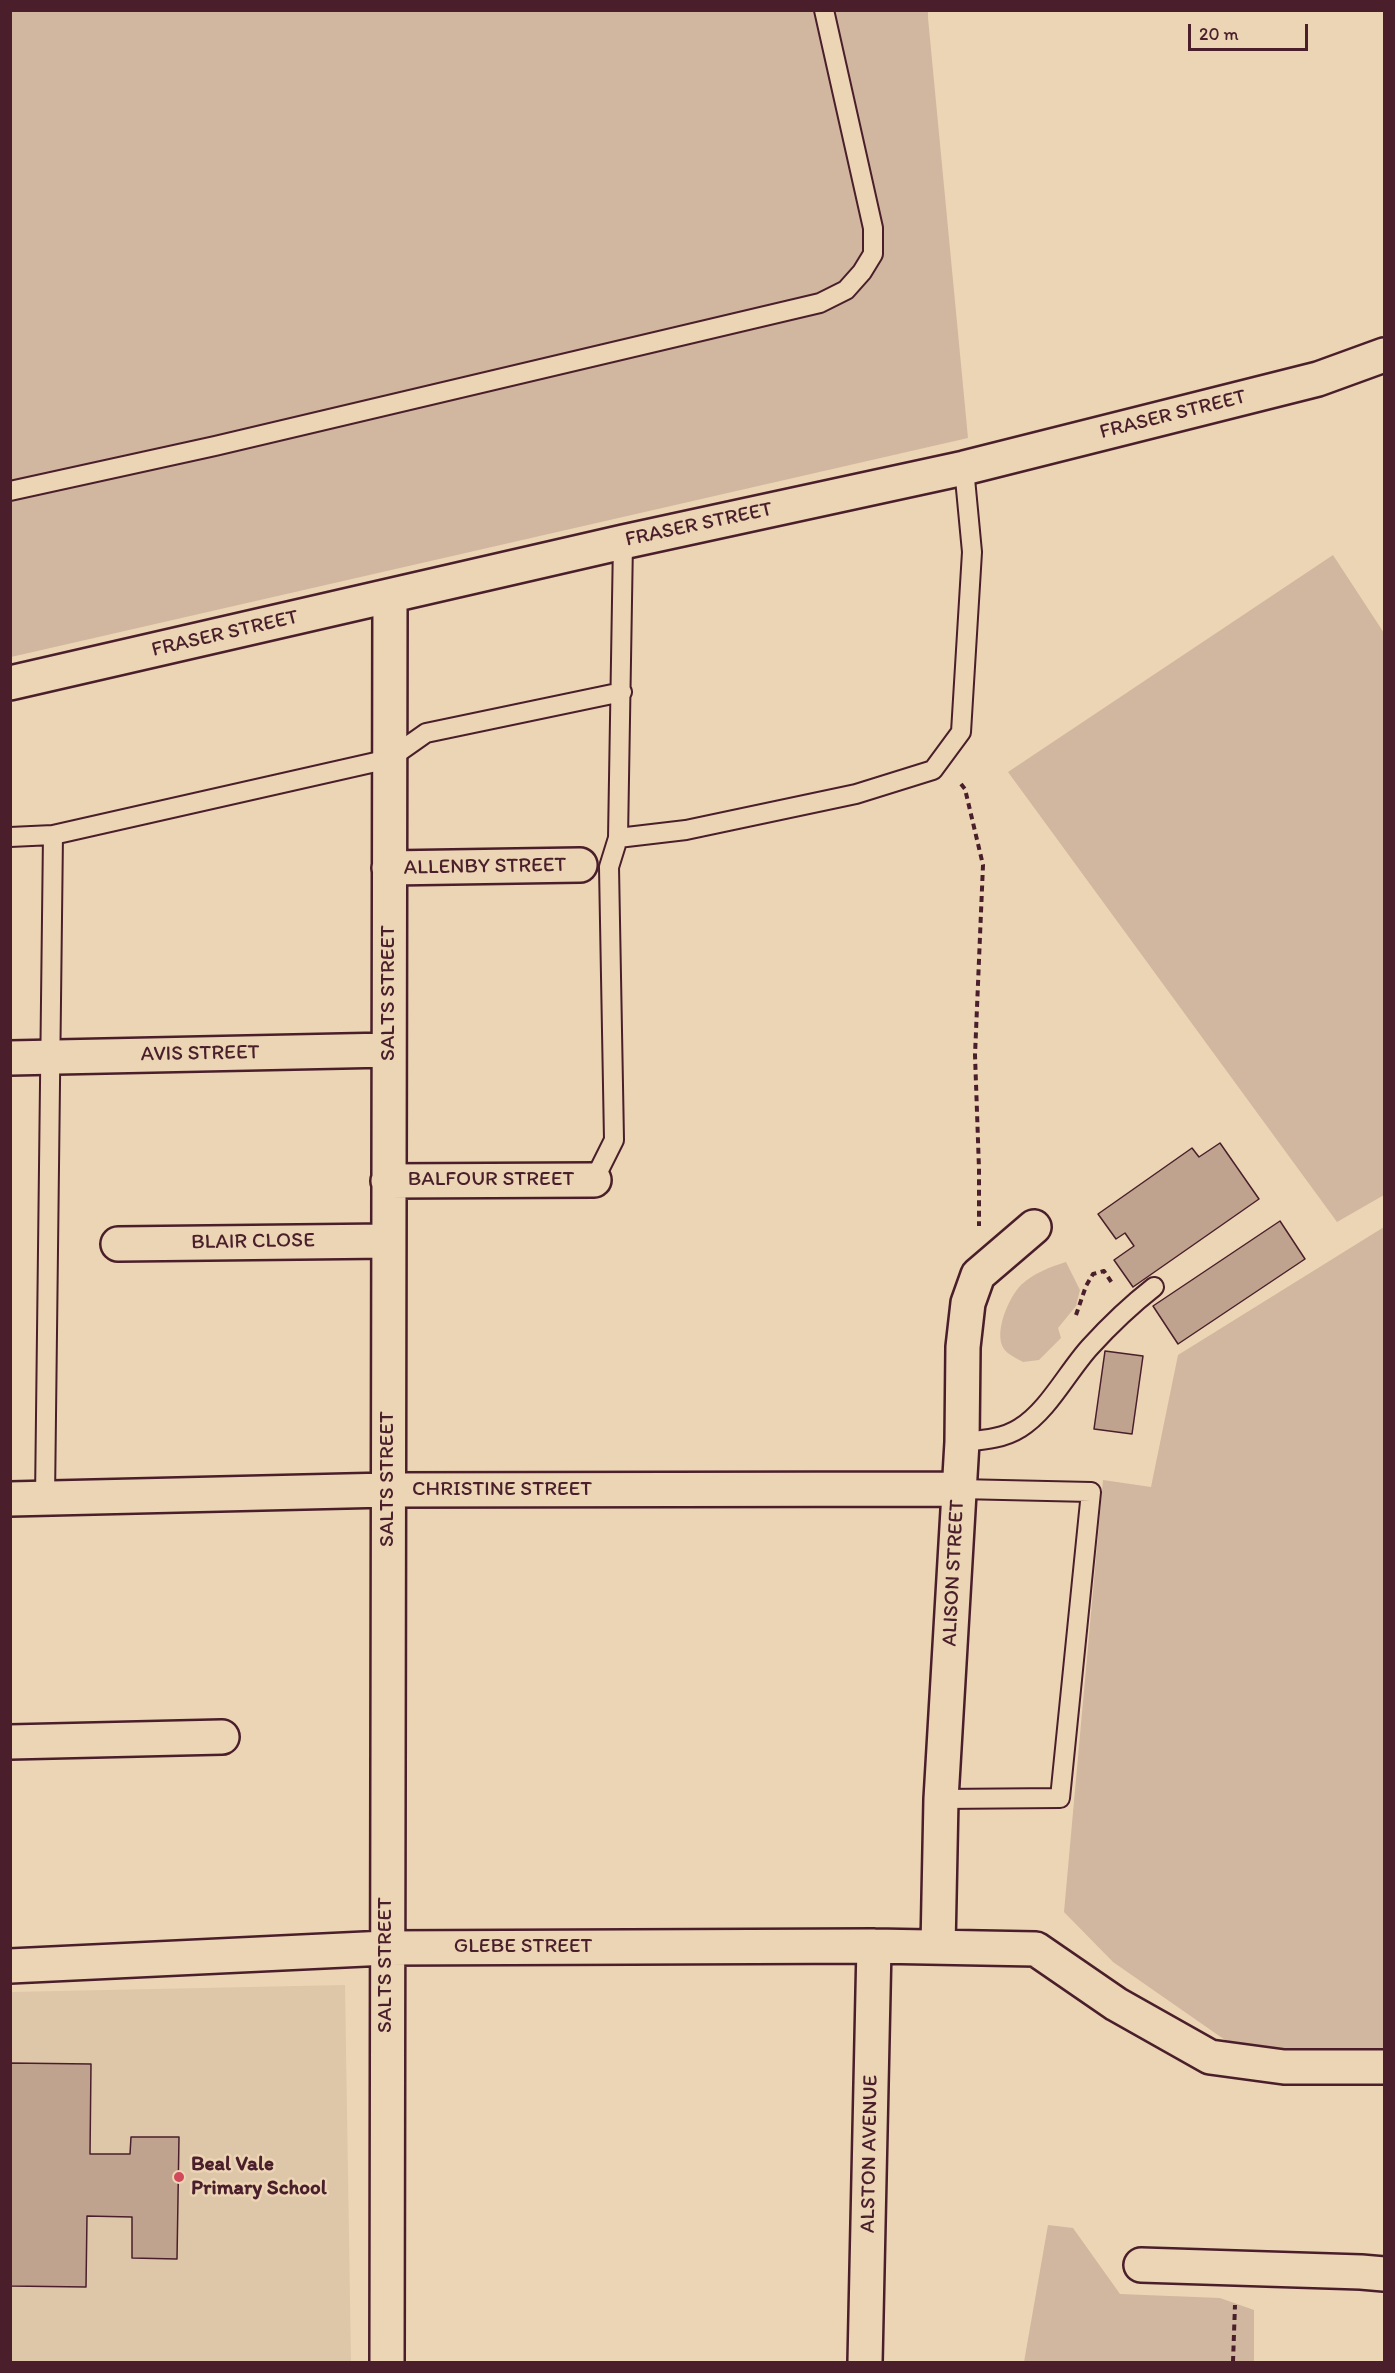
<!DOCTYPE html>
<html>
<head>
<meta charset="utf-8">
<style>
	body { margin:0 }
	#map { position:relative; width:1395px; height:2373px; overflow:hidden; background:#ecd5b5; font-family:Itim,sans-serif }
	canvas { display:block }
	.frame { position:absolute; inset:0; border:12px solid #4a1f2b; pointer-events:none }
	.scale { position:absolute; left:1188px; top:24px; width:120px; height:27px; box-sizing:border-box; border:3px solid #4a1f2b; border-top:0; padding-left:8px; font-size:18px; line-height:21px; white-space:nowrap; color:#4a1f2b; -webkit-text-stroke:4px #ecd5b5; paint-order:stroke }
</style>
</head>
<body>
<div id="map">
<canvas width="1395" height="2373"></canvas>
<div class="frame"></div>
<div class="scale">20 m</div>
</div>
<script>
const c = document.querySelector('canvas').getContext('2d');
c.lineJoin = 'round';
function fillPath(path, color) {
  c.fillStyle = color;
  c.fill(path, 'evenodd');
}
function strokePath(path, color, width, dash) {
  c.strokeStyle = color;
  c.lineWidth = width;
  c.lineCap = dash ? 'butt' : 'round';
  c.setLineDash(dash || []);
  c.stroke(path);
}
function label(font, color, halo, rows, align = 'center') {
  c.font = font + ' Itim,sans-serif';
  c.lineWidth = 5;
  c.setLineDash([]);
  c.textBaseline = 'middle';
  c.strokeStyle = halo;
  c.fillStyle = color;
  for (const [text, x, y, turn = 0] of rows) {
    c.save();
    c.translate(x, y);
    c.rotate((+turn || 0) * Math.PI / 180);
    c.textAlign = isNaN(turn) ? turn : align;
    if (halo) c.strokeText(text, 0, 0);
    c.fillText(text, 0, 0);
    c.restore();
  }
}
fillPath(new Path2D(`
	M345,1985L351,2362H11L10,1992Z`), '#dec6a9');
fillPath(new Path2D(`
	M10,11H928V18L968,438L11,657Z
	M1333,555L1384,633V1195L1337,1222L1008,772Z
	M1384,1227V2050L1238,2049L1113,1962L1064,1912L1103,1480L1151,1487L1178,1355Z
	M1066,1262L1080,1290L1076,1306L1058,1328L1061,1338L1039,1360L1023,1362C1018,1359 1007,1354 1004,1349C993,1333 1009,1297 1021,1285C1034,1273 1050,1267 1066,1262Z
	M1048,2225L1073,2228L1120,2294L1220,2298L1254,2310V2362H1024Z`), '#d1b79f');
const building = new Path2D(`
	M1220,1143L1259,1199L1133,1287L1114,1260L1134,1246L1125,1233L1116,1239L1098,1214L1192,1148L1199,1157Z
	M1280,1221L1305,1259L1178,1344L1153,1306Z
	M1105,1351L1143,1356L1132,1434L1094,1429Z
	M10,2063L91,2064L90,2154H130L131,2137H179L177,2259L132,2258V2217L87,2216L86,2287L10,2286Z`);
fillPath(building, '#bfa38e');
strokePath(building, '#4a1f2b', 1.5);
const service = new Path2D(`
	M10,491L215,446L820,303L846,290L862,272L873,254V228L824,10
	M10,837L53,835L389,759L426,733L622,692
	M618,838L686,830L856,794L933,770L961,732L972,552L964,468
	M594,1180L614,1140L609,867L618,838L623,542
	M962,1442C982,1440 1003,1439 1020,1428C1048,1411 1068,1371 1090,1347C1110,1325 1131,1305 1154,1287
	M45,1498L53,835
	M941,1799L1060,1798L1091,1492L959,1489`);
const minor = new Path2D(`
	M10,683L623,542L964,468L1318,379L1384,355
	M389,868L580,865
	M10,1058L389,1050
	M388,1181L594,1180
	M118,1244L388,1241
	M10,1499L388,1490L959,1489
	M10,1742L222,1737
	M938,1947L941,1799L962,1442L963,1347L968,1303L978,1275L1034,1227
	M10,1966L386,1948L874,1946L1036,1949L1116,2004L1210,2057L1284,2067H1384
	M1141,2265L1361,2272L1384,2274
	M387,2362L390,596
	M865,2362L874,1946`);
strokePath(service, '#4a1f2b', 22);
strokePath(minor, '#4a1f2b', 38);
strokePath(new Path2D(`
	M961,784L965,789L983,865L975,1055L979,1169V1226
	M1076,1315L1086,1286L1093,1274L1104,1271L1112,1283
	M1233,2362L1235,2305`), '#4a1f2b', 4, [6, 4.5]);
strokePath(service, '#ecd5b5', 18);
strokePath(minor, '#ecd5b5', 33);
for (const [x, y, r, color] of [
	[179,2177,6,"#d1495b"]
]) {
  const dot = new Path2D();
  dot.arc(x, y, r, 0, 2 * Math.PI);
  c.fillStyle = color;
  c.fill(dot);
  strokePath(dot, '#ecd5b5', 2);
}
label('21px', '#4a1f2b', '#ecd5b5', [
	["FRASER STREET",1173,415,-14],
	["FRASER STREET",699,525,-12],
	["FRASER STREET",225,634,-13],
	["ALLENBY STREET",485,867,-1],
	["SALTS STREET",389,993,-90],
	["AVIS STREET",200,1054,-1],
	["BALFOUR STREET",491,1180],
	["BLAIR CLOSE",253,1242,-1],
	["SALTS STREET",388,1479,-90],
	["CHRISTINE STREET",502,1490],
	["ALISON STREET",954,1573,-87],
	["GLEBE STREET",523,1947],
	["SALTS STREET",386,1965,-90],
	["ALSTON AVENUE",870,2154,-89]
]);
label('bold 21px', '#4a1f2b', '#ecd5b5', [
	["Beal Vale",191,2165],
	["Primary School",191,2189]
], 'left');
</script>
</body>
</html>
